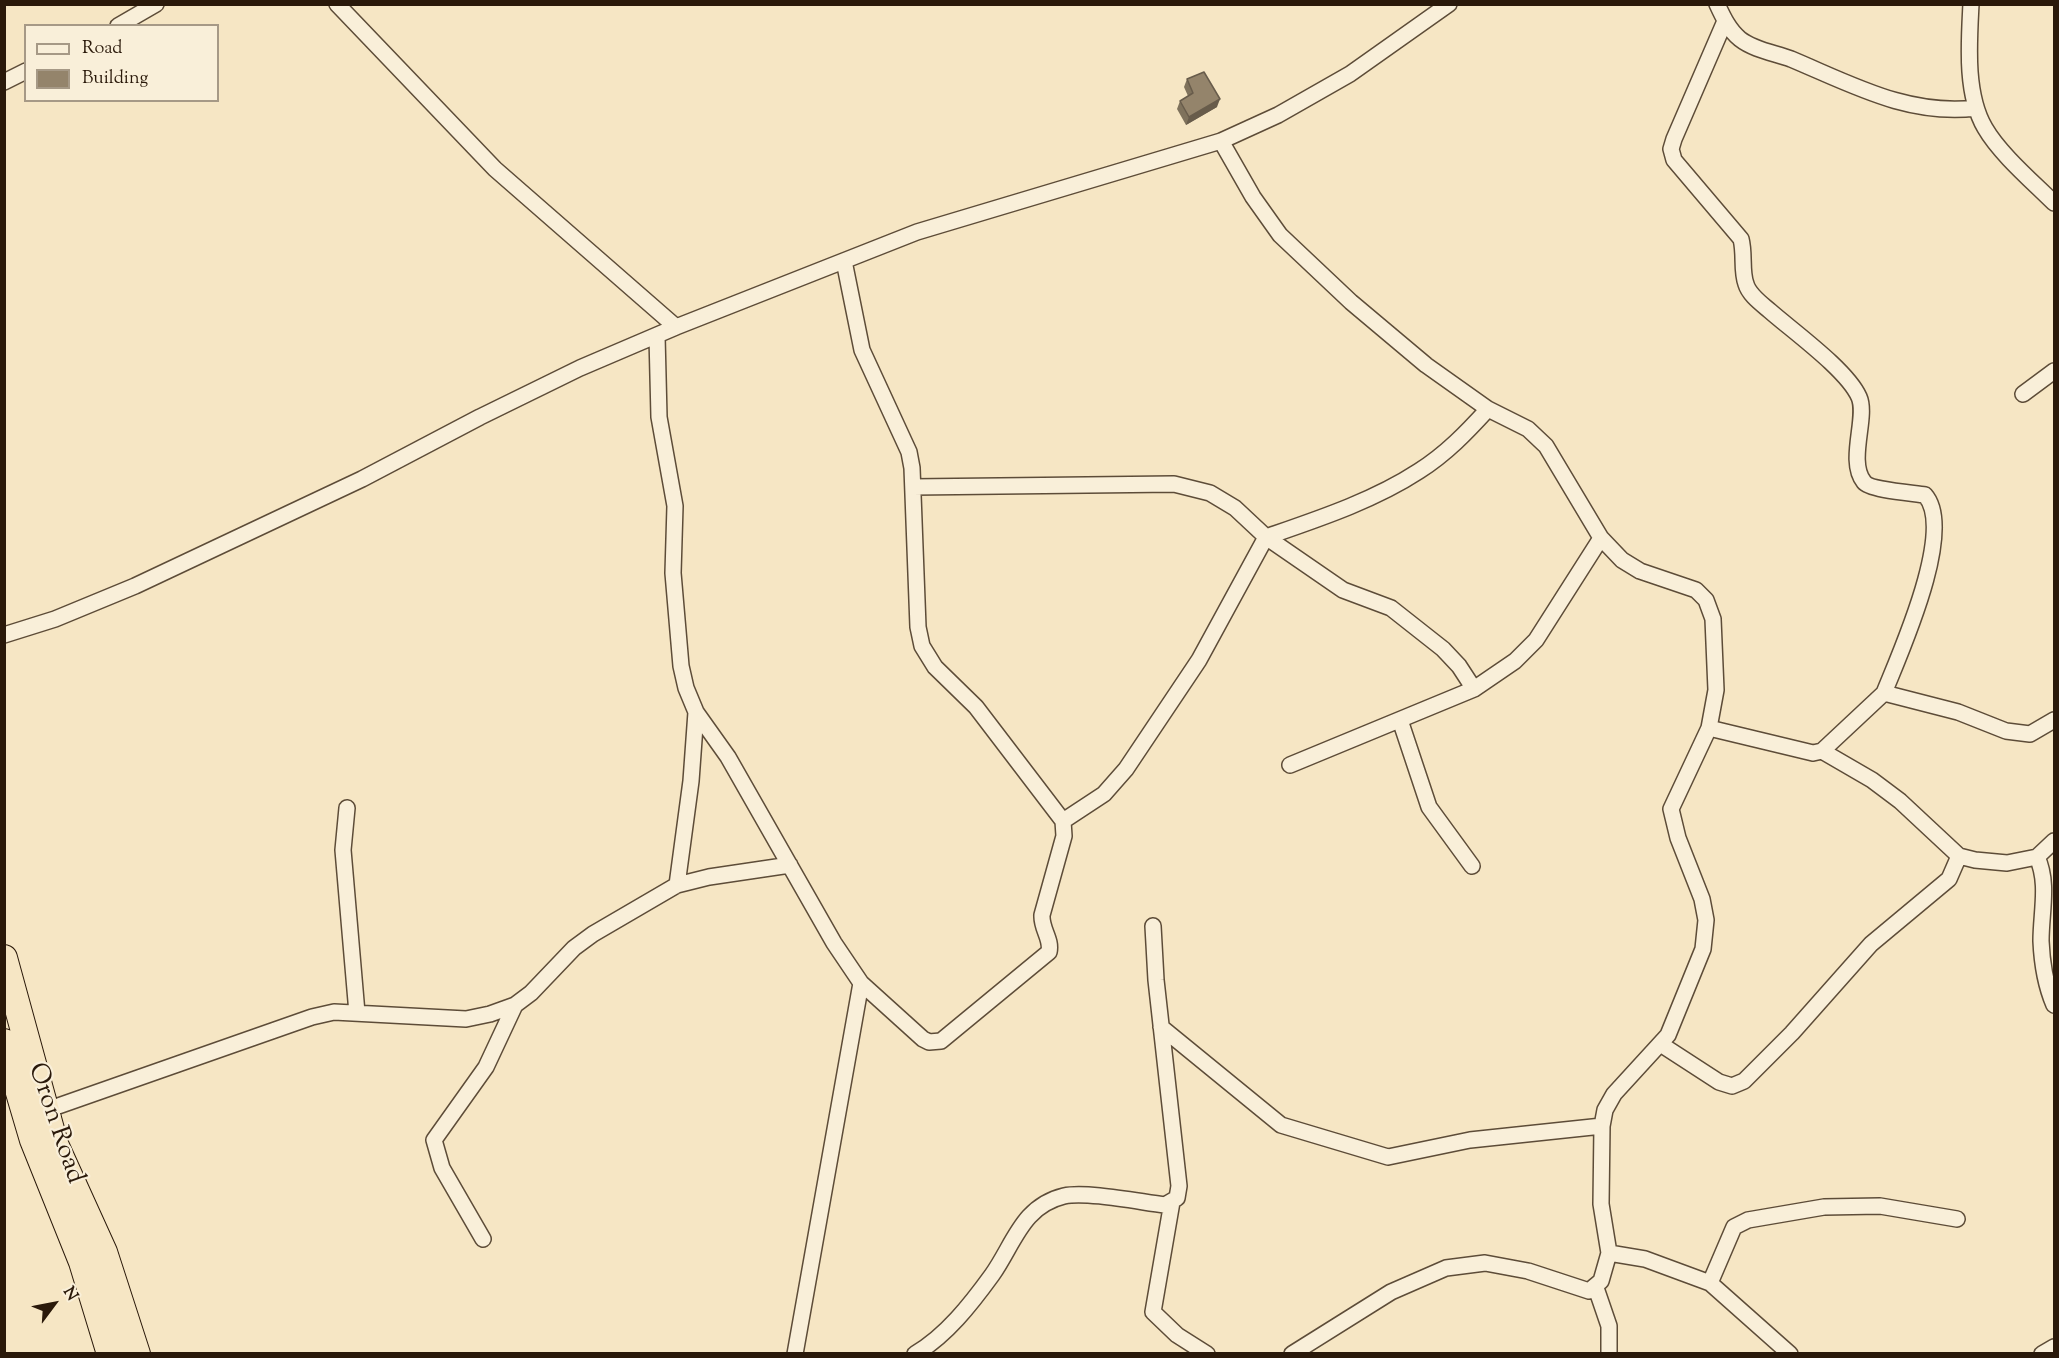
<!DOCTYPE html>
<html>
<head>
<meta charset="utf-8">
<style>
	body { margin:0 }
	#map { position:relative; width:2059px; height:1358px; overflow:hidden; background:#f6e6c4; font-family:"Sorts Mill Goudy",serif }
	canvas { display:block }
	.frame { position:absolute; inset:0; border:6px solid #2a190a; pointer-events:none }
	.legend { position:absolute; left:24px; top:24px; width:195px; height:78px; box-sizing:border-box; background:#f9efd9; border:2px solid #a69986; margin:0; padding:8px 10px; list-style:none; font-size:18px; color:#2a190a }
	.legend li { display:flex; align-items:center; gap:12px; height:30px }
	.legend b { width:30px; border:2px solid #a69986 }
	.north { position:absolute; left:24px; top:1274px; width:60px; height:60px; -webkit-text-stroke:4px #f9efd9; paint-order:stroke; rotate:58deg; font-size:16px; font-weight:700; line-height:24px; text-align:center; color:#2a190a }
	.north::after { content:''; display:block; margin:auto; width:21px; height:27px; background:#2a190a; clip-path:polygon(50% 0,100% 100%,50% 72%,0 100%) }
</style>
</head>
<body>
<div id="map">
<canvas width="2059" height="1358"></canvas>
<div class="frame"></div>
<ul class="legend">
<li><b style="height:8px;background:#f9efd9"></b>Road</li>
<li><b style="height:16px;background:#94846b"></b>Building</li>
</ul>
<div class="north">N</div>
</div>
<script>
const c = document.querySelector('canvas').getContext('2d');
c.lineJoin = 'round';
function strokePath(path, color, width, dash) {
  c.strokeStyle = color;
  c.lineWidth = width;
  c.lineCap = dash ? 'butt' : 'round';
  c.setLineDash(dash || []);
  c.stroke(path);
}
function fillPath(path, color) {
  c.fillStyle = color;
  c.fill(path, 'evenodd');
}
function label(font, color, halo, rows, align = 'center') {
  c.font = font + ' "Sorts Mill Goudy",serif';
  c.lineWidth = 4.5;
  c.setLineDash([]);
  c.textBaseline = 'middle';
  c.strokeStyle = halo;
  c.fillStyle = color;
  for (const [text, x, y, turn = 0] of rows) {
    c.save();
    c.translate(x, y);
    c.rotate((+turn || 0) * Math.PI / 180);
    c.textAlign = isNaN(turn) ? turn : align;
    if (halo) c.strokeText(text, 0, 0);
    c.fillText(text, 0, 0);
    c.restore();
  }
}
const minor = new Path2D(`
	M337,4L495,169L676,327
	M1717,4C1723,17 1729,30 1740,39C1754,50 1775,53 1791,59C1853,85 1908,116 1976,108
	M1971,4C1969,43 1965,94 1985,128C2000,154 2033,182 2054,203
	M1725,21L1674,139L1671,149L1674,160L1741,239C1745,254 1741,271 1746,284C1749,295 1762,304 1770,311C1794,332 1847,370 1859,397C1868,417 1847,461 1864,482C1870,490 1913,493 1925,495C1956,530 1900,653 1884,693
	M118,26L156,4
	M4,82L26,71
	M1221,141L1253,197L1280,235L1351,302L1426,365L1488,409L1528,429L1546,446L1601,538L1622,560L1640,571L1696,590L1706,600L1713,619L1716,690L1709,728L1671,809L1678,838L1702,899L1706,920L1703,949L1668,1035L1614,1094L1605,1110L1602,1126L1601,1204L1609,1253L1601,1281L1589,1291L1528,1271L1485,1263L1446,1268L1391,1292L1292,1354
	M657,336L659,417L675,506L673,573L681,666L686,688L696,712L728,757L834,943L861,983L923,1039L929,1042L941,1041L1049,952C1052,939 1041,929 1042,915L1064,836L1063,821L976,707L935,667L922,646L918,627L912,468L909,452L862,350L844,261
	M2023,394L2054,371
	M913,487L1174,484L1210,493L1235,508L1266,537L1343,590L1391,608L1443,649L1459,666L1474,689
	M4,635L55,619L135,586L362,479L480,417L580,368L676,327L917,232L1221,141L1278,115L1350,74L1449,4
	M1400,720L1429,807L1472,866
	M1709,728L1813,753L1822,751L1884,693L1958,712L2006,731L2030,734L2054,720
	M1822,751L1872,780L1900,801L1959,856L1975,860L2007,863L2037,857L2054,841
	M1290,765L1474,689L1515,661L1536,640L1601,538
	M347,808L343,850L357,1013
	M1063,821L1104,794L1126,769L1199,660L1266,537C1318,519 1373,501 1419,471C1446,454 1467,432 1488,409
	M2037,857C2049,883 2041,912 2041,941C2042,964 2045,984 2054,1005
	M677,885L691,781L696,712
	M1161,1027L1281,1125L1388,1157L1470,1140L1602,1126
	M1662,1045L1719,1082L1732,1086L1744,1081L1792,1033L1871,944L1949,879L1959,856
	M44,1111L312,1017L334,1012L466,1019L490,1014L515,1005L531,993L574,948L593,934L677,885L709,877L790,865
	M1172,1202L1153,1312L1177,1335L1207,1354
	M483,1239L442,1168L434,1140L486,1067L515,1005
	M1609,1253L1645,1259L1710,1283L1790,1354
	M1710,1283L1734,1227L1748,1220L1824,1207L1880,1206L1957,1219
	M1596,1288L1609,1326V1354
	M795,1354L861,983
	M915,1354C946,1336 971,1304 992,1275C1014,1244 1022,1206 1064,1196C1086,1191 1140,1202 1165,1205L1177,1198L1179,1186L1156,980L1153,926
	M2042,1354L2054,1347`);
const trunk = new Path2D(`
	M4,958L55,1144L104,1252L137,1354
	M4,1042L33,1140L82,1262L110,1354`);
strokePath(minor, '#5d4c38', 18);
strokePath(trunk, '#2a190a', 28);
strokePath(minor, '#f9efd9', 15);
strokePath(trunk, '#f6e6c4', 26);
fillPath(new Path2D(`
	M1204,72L1217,107L1186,125L1177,109L1180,101L1188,96L1184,87L1187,79Z`), '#7f725c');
fillPath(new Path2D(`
	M1220,99L1217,107L1186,125L1189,117Z`), '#685c4b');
const building = new Path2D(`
	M1204,72L1220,99L1189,117L1180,101L1193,93L1187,79Z`);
fillPath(building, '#94846b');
strokePath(building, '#685c4b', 1.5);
label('26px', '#2a190a', '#f9efd9', [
	["Oron Road",54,1124,71]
]);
</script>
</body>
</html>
